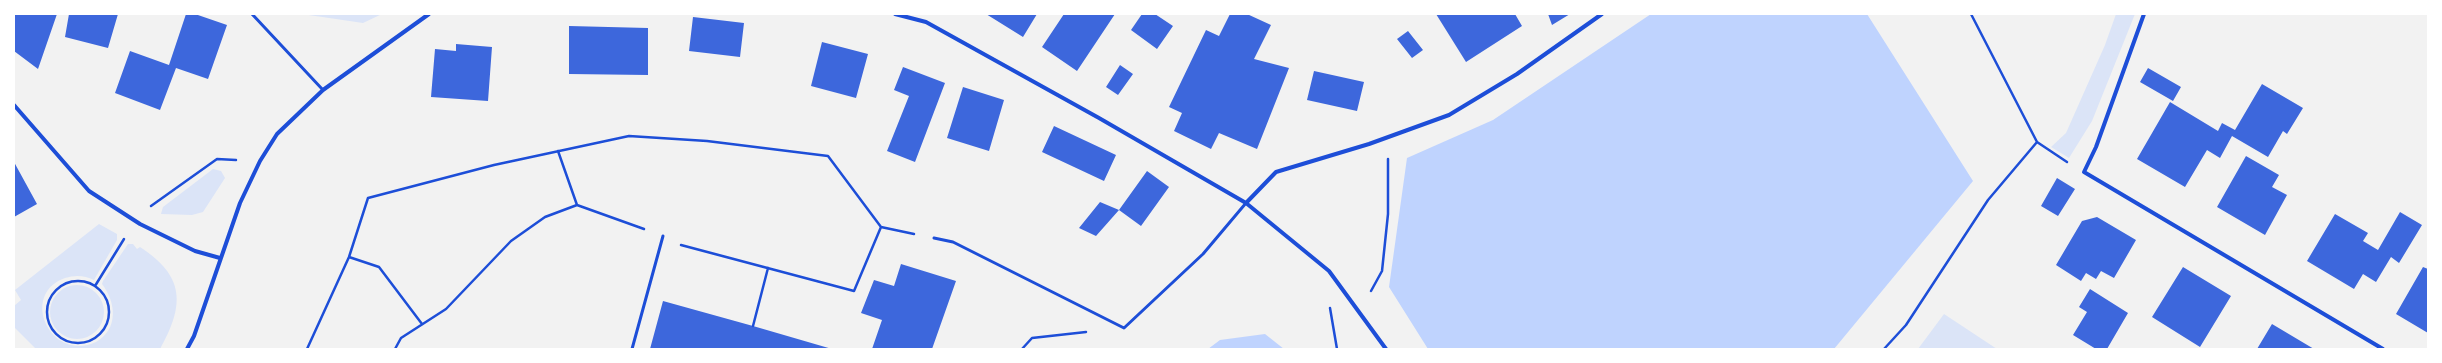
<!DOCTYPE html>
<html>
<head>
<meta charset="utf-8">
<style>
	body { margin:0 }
	#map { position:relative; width:2442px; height:363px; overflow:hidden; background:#f2f2f2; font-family:Lato,sans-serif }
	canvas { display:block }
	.frame { position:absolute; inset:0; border:15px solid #fff; pointer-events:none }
</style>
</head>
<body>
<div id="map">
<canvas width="2442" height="363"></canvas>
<div class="frame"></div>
</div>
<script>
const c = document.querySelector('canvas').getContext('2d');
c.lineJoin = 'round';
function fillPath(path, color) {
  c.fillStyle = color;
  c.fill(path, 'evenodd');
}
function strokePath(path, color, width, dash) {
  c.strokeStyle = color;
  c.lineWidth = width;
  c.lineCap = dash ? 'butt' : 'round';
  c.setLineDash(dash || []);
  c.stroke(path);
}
fillPath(new Path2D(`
	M302,14H382L363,23Z
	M2116,14H2135L2092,121L2069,158L2051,147L2066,133L2105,45Z
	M213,169L221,171L225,178L203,212L192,215L161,214L163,207Z
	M99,224L117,234V240L94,280C84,275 75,275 65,278C19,294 50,363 96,342C119,329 116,302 102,284L103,281L128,244H133L137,249L140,247C185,276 185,305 160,349H36L14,327V306L21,300L15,290Z
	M50 312a27 27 0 1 1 54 0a27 27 0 1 1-54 0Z
	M1944,314L1997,349H1918Z`), '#dbe4f7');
fillPath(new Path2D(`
	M1651,14H1867L1973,181L1834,349H1428L1389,287L1407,158L1493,120Z
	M1265,334L1284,349H1208L1220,340Z`), '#bfd3fe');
fillPath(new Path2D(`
	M14,14H57L38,69L14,51Z
	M69,14H118L108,48L65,37Z
	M186,14H195L227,25L208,79L176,68L160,110L115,93L130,51L169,65Z
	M986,14H1037L1023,37Z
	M1064,14H1115L1077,71L1042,47Z
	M1142,14H1155L1173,26L1157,49L1131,30Z
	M1230,14H1247L1271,25L1254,59L1289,68L1257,149L1219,133L1211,149L1174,131L1182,113L1169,107L1206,30L1219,36Z
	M1436,14H1515L1522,26L1466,62Z
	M1548,14H1570L1552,25Z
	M693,17L744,23L740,57L689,51Z
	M569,26L648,28V75L569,74Z
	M1408,31L1423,50L1412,58L1397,39Z
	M822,42L868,54L856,98L811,86Z
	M456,44L492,47L488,101L431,97L435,49L456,51Z
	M1120,65L1133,74L1118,95L1106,87Z
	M903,67L945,83L915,162L887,151L909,96L894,90Z
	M2148,68L2181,87L2173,101L2140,82Z
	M1314,71L1364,82L1357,111L1307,100Z
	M2262,84L2303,108L2287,134L2283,131L2268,157L2232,136L2220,158L2207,150L2185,187L2137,159L2170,102L2218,131L2222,123L2235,130Z
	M963,87L1004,100L989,151L947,138Z
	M1054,126L1116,155L1104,181L1042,152Z
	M2246,156L2279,175L2272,187L2287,195L2265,235L2217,207Z
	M14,162L37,204L14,217Z
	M1147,171L1169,187L1141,226L1119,210L1096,236L1079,228L1100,202L1119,210Z
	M2057,178L2075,189L2058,216L2041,206Z
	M2400,212L2422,225L2399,263L2391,257L2376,282L2363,274L2354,289L2307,261L2335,214L2368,233L2363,241L2378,250Z
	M2097,217L2136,240L2114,278L2101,271L2096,279L2086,273L2081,281L2056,265L2082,221Z
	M901,264L956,281L932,349H872L882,320L861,313L874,280L894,286Z
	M2183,267L2231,296L2200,347L2152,317Z
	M2423,267L2428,269V333L2396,314Z
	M2090,289L2128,313L2107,349H2096L2073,335L2087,312L2079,307Z
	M663,301L753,326L832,349H650Z
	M2272,324L2314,349H2257Z`), '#3d67dc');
strokePath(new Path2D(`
	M1971,14L2037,142L2067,162
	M558,151L577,205
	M151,206L217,159L236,160
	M681,245L854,291L881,227
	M349,257L379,267L422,324
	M47 312a31 31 0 1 1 62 0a31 31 0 1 1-62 0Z
	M95,286L124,239
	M1371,291L1382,271L1388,214V159
	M1330,308L1337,349
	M753,326L768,268
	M307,349L349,257L368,198L494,165L629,136L707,141L828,156L881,227L914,234
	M395,349L401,338L446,309L511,241L545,217L577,205L644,229
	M1022,349L1032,338L1086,332
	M1884,349L1906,325L1988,200L2037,142`), '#1d4ed8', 2.5);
strokePath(new Path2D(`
	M252,14L323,90
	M934,238L953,242L1124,328L1203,254L1246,203
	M632,349L663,236`), '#1d4ed8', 3);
strokePath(new Path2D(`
	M895,14L926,22L1099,118L1246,203L1329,271L1386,349
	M2144,14L2096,147L2084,172L2383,349
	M14,105L89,191L140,224L195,251L220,258
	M1246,203L1276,172L1369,144L1449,115L1517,74L1602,14
	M187,349L194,336L240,203L260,161L277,134L323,90L429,14`), '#1d4ed8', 4);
</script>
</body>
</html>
